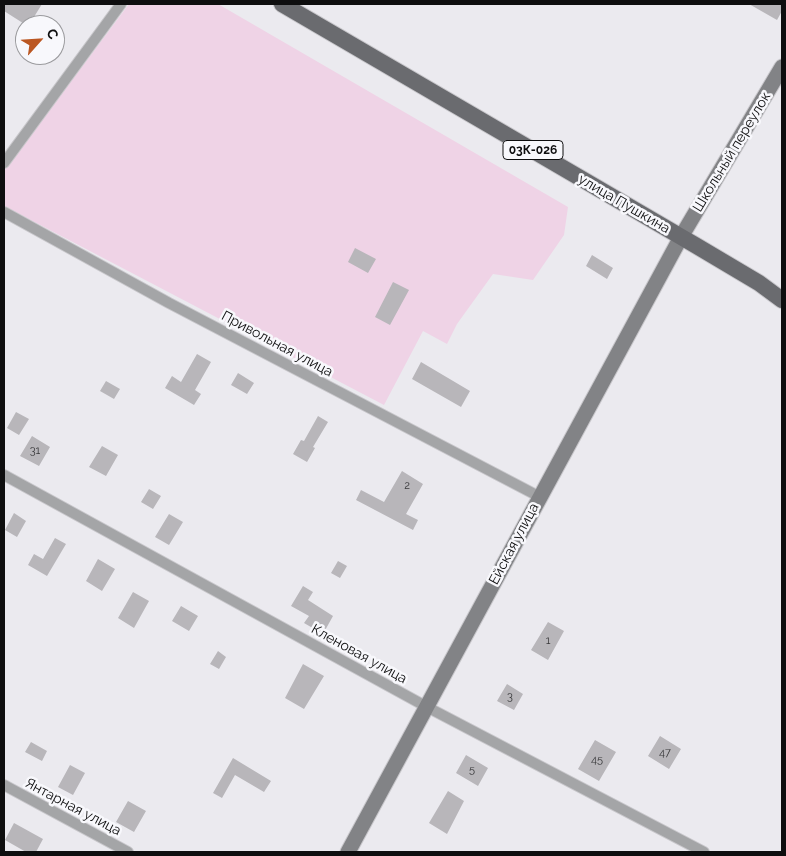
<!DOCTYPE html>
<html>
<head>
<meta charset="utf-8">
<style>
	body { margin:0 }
	#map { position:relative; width:786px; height:856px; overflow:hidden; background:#ebeaef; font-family:Raleway,sans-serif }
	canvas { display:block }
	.frame { position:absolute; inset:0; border:5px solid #0e0e0f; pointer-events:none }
	.north { position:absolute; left:15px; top:15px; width:50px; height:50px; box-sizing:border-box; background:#f8f8fc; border:1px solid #9a9a9d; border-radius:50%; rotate:64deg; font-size:14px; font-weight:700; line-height:20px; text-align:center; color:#0e0e0f }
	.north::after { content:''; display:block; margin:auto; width:18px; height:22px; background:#bb5722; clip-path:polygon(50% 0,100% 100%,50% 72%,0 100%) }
</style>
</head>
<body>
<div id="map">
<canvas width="786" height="856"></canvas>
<div class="frame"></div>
<div class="north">С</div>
</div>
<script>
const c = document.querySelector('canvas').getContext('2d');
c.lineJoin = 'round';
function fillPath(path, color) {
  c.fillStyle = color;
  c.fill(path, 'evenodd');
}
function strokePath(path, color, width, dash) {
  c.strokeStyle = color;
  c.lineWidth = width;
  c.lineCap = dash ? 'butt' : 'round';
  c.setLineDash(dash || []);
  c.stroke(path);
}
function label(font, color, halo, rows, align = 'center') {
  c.font = font + ' Raleway,sans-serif';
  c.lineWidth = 5;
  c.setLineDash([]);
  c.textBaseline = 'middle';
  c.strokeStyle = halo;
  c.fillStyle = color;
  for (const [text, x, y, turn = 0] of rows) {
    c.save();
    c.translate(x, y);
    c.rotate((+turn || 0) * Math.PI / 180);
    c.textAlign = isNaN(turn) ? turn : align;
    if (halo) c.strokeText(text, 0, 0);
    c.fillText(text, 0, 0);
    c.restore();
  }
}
fillPath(new Path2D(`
	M129,4H218L568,207L564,235L533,280L493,274L457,324L447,344L423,331L384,405L4,206V171Z`), '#efd3e6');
fillPath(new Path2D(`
	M4,4H42L29,25H26L4,11Z
	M749,4H782V11L777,20Z
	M355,248L376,259L368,273L348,262Z
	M592,255L613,268L607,279L586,266Z
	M393,282L409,290L390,325L375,317Z
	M197,354L211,362L195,390L201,394L194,405L165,388L172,376L181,382Z
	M421,362L470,391L461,407L412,379Z
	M238,373L254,383L247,394L231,385Z
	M106,381L120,389L114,399L100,391Z
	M16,412L29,419L19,435L7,428Z
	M318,416L328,422L313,447L315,448L307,462L293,454L301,440L304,441Z
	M32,436L50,447L39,466L20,456Z
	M102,446L118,455L106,476L89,467Z
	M402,471L423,484L406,514L418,520L413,530L356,500L361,490L384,502Z
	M149,489L161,496L153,509L141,502Z
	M14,513L26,521L17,537L5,530Z
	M169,514L183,522L169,545L155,537Z
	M55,538L66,544L47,576L28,565L34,554L43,559Z
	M98,559L115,569L102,591L86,581Z
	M338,561L347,566L340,578L331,573Z
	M303,586L313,592L308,600L333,616L323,634L304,623L309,616L291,606Z
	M133,592L149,601L134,628L118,618Z
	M181,606L198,616L189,631L172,621Z
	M548,622L564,631L548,660L531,650Z
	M218,651L226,657L219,669L210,664Z
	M303,664L324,676L304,709L285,698Z
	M507,684L523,694L514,710L497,701Z
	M660,736L681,749L669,769L648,756Z
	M595,740L616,752L599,781L578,769Z
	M31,742L47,751L42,761L25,752Z
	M466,755L488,768L478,786L456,773Z
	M233,758L271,781L264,792L235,775L222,798L213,793Z
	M70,765L85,773L73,795L58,787Z
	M448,791L464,801L447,834L429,823Z
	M128,801L146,811L134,832L116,822Z
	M14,823L43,839L36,852H26L5,840Z`), '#b8b6ba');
const street = new Path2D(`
	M4,163L121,4
	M4,212L169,303L540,497
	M4,475L427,707L704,852
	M4,785L128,852`);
const secondary = new Path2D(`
	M348,852L681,237L782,67`);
const primary = new Path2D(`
	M282,4L695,245L759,283L782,300`);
strokePath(street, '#c8c7cb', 12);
strokePath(secondary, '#c8c7cb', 17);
strokePath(primary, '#c8c7cb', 18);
strokePath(street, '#a4a5a7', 10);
strokePath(secondary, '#828386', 15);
strokePath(primary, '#6a6b6f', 16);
label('11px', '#38383a', null, [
	["31",35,451],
	["2",407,486],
	["1",548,641],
	["3",510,697],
	["47",665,753],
	["45",597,760],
	["5",472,770]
]);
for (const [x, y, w] of [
	[533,150,60]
]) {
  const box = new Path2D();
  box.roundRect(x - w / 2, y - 9.5, w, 19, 4);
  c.fillStyle = '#f8f8fc';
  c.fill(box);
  strokePath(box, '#0e0e0f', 1);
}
label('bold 12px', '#0e0e0f', null, [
	["03К-026",533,150]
]);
label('14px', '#0e0e0f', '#f8f8fc', [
	["Школьный переулок",732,152,-59],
	["улица Пушкина",624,204,30],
	["Привольная улица",277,344,28],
	["Ейская улица",514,544,-62],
	["Кленовая улица",359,654,29],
	["Янтарная улица",73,807,28]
]);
</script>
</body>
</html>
